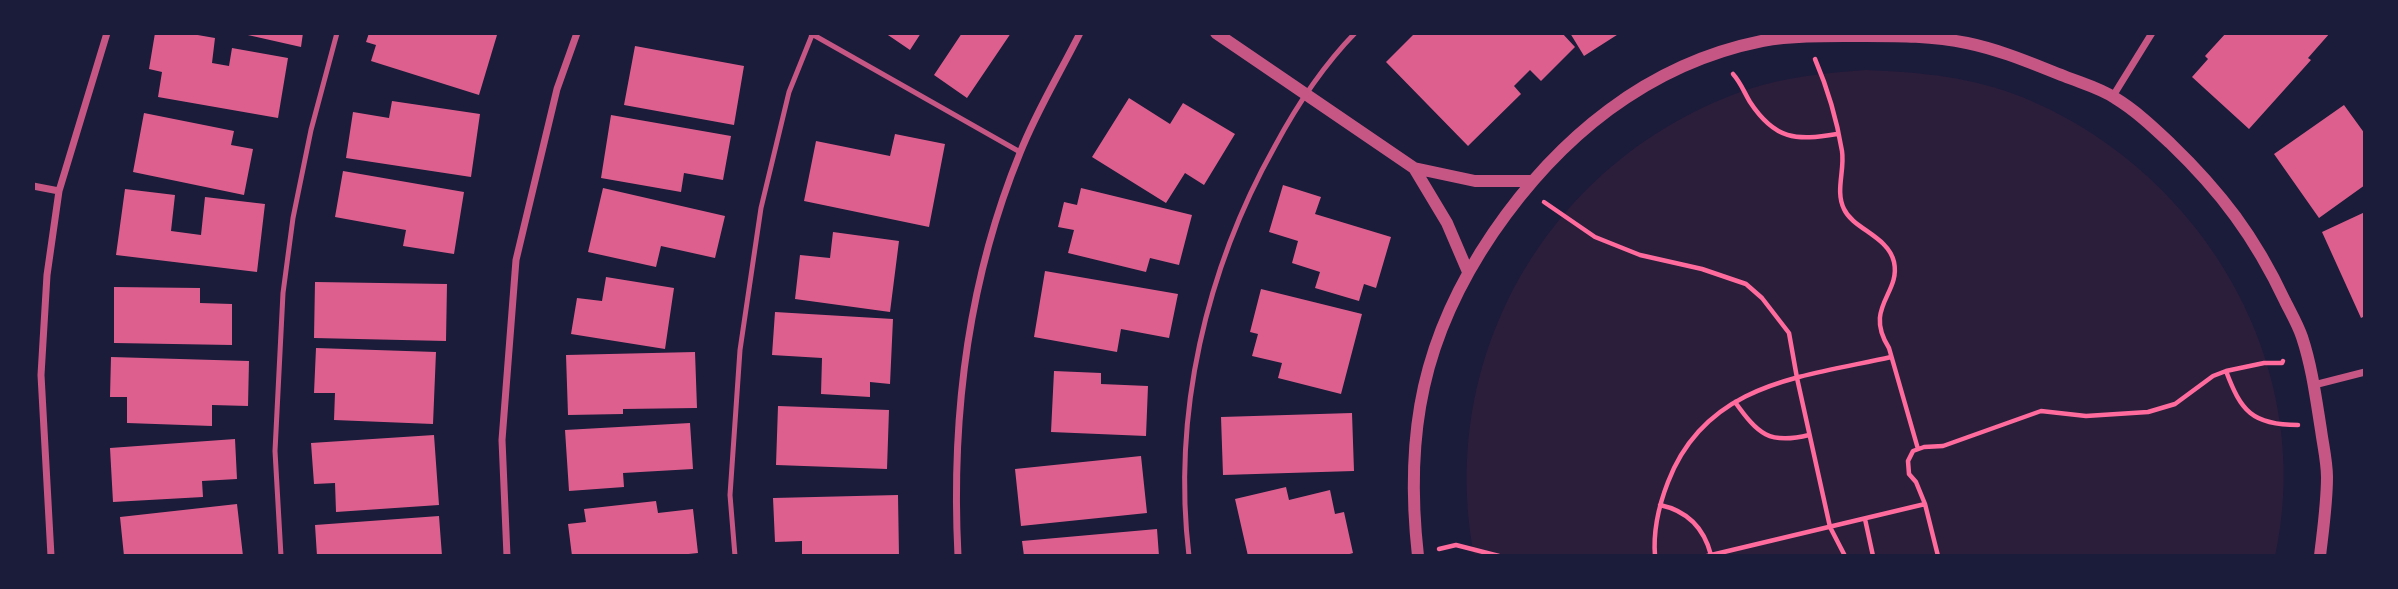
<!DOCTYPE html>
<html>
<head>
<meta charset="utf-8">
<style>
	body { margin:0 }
	#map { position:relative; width:2398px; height:589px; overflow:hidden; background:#1b1b3a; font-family:Manrope,sans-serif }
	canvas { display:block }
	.frame { position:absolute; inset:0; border:35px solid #1b1b3a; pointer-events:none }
</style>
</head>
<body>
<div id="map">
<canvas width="2398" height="589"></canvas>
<div class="frame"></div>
</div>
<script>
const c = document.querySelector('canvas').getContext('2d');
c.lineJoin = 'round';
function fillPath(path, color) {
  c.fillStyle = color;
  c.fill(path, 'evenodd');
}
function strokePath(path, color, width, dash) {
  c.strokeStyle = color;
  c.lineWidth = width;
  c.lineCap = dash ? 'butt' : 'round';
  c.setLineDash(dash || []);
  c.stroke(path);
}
fillPath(new Path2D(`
	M1866,70C1919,72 1972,77 2022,97C2201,170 2317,363 2275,556H1474C1435,354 1552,157 1746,90C1785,77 1825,73 1866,70Z`), '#2a1e3b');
fillPath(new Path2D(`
	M155,33H186L215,38L212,63L229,66L232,48L288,58L278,118L158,97L162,72L149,69Z
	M239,33H303L301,47Z
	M369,33H491L497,35L479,95L371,61L376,45L366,42Z
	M885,33H921L910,50Z
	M962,33H1011L967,98L934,75Z
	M1415,33H1562L1575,47L1541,81L1530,70L1514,86L1521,94L1468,146L1386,62Z
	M1570,33H1620L1584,56Z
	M2226,33H2330L2308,58L2311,60L2249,129L2192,77L2208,59L2205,56Z
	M635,46L744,66L734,125L624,105Z
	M1129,98L1170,124L1183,103L1235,134L1204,185L1185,173L1166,203L1092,157Z
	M392,101L480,114L471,177L346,158L353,112L389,118Z
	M2344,105L2365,134V185L2319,218L2274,154Z
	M144,113L234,131L231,145L253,149L244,195L133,172Z
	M611,115L731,136L723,180L684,173L681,192L601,178Z
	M895,134L945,144L929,227L804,201L816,141L890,156Z
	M343,171L464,192L454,254L403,246L406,230L335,217Z
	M1283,185L1321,197L1315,214L1391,237L1376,288L1364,284L1359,301L1315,288L1320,272L1292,263L1298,241L1269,232Z
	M603,188L725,216L715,258L661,246L656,267L588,252Z
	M1081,188L1192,215L1179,265L1150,258L1146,272L1068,253L1074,230L1058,227L1064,202L1077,205Z
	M125,189L175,195L171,231L201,235L205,197L265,204L257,272L116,255Z
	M2365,212V316L2361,318L2322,232Z
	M833,232L899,241L890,312L795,299L800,255L830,258Z
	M1045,271L1178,294L1169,338L1121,329L1117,352L1034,337Z
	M606,277L674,288L665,349L571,334L577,298L602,301Z
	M315,282L447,284L446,341L314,338Z
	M114,287L200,288V303L232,304V345L114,343Z
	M1261,289L1362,314L1341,394L1278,378L1282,363L1252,356L1258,334L1250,332Z
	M775,312L893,319L890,384L870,382V397L821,394L822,358L772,355Z
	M316,348L436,352L433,424L334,420L335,393H314Z
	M695,352L697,408L623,409V414L568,415L566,355Z
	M111,357L249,361L248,406L212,405V426L127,423V397H110Z
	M1054,371L1101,373V384L1148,386L1146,436L1051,432Z
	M778,406L889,410L887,469L776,465Z
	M1352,413L1354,471L1223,475L1221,417Z
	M690,423L693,469L623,473L624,487L569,491L565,430Z
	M434,435L439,505L336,512L335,483L314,484L311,443Z
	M235,439L237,479L202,481L203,497L113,502L110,448Z
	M1141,456L1147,513L1021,526L1015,469Z
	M1286,487L1289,500L1330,490L1335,514L1344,512L1353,553L1343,556H1248L1235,499Z
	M898,495L899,556H802V541L775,542L773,498Z
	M656,501L658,513L693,509L698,553L669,556H572L568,524L586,522L584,509Z
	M237,504L243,556H124L120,517Z
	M439,516L442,556H317L315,525Z
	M1157,529L1159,556H1024L1022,541Z`), '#dd5f8e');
strokePath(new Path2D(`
	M1815,59C1827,87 1837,121 1842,151C1845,170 1835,191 1844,209C1853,229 1888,236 1894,262C1901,294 1863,307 1889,348L1918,449
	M1733,74C1741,83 1744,92 1750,102C1775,140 1796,141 1837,134
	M1544,202L1595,237L1640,255L1702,269L1746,284L1762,298L1789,333L1797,378L1830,527L1845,556
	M2226,371C2241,411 2252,425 2298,425
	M1735,402C1758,434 1769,445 1809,435
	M1660,505C1688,511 1704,528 1711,555
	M1865,519L1873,556
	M1439,549L1456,545L1499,556
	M1655,556C1653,531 1659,505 1668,482C1706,383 1801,377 1891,357
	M1707,556L1925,504
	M1938,556L1925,504L1916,482L1909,474L1908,461L1913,451L1924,447L1943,446L2041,411L2086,416L2148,412L2175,404L2213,376L2226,371L2264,363H2282L2283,361`), '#ff6b9d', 4.5);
strokePath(new Path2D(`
	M810,33L1020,152
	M281,556L275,451L283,293L293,218L311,130L337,33
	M735,556L730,495L740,350L761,208L789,92L812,35
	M1189,556C1172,414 1206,269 1275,146C1297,105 1323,66 1355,33`), '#c65784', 5);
strokePath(new Path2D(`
	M2113,96L2152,33
	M33,186L59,191
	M2314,385L2365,372
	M51,556L41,375L47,275L59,191L107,33
	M507,556L502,440L516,260L557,89L577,33
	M958,556C951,419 968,280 1020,153C1036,112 1060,73 1080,33`), '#c65784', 7);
strokePath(new Path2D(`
	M1216,33L1414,168L1475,181H1531
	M1414,168L1447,223L1468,272
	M1418,556C1404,432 1423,336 1493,233C1558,138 1647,64 1762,41C1796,35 1830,36 1865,36C1899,36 1933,36 1967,43C2001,50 2033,64 2064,76C2081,83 2100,88 2115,98C2135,110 2153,127 2170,143C2221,192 2255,237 2285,301C2291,313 2298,325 2302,337C2312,367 2316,399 2321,430C2323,445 2327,462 2327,477C2327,503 2323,530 2320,556`), '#c65784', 12);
</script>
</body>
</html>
